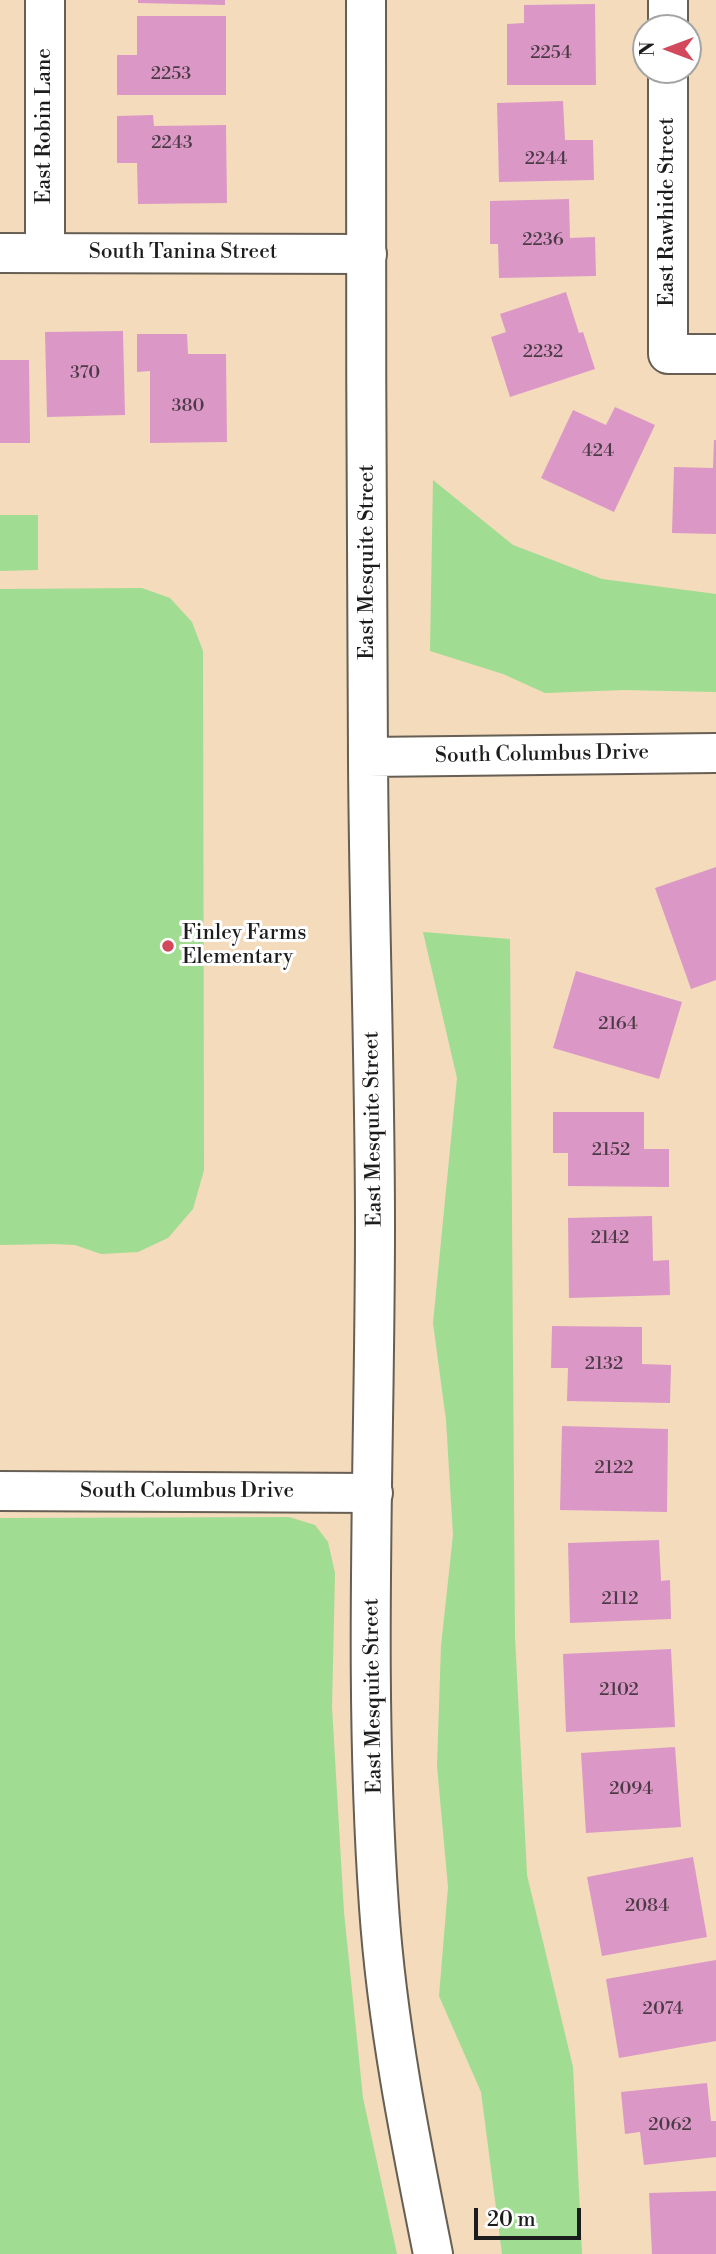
<!DOCTYPE html>
<html>
<head>
<meta charset="utf-8">
<style>
	body { margin:0 }
	#map { position:relative; width:716px; height:2254px; overflow:hidden; background:#f3dbbc; font-family:"Libre Bodoni",serif }
	canvas { display:block }
	.north { position:absolute; left:632px; top:14px; width:70px; height:70px; box-sizing:border-box; background:#fff; border:2px solid #a4a4a4; border-radius:50%; rotate:270deg; font-size:19px; font-weight:700; line-height:28px; text-align:center; color:#1c1c1c }
	.north::after { content:''; display:block; margin:auto; width:24px; height:32px; background:#d1495b; clip-path:polygon(50% 0,100% 100%,50% 72%,0 100%) }
	.scale { position:absolute; left:474px; top:2208px; width:107px; height:32px; box-sizing:border-box; border:4px solid #1c1c1c; border-top:0; padding-left:9px; font-size:21px; line-height:24px; white-space:nowrap; color:#1c1c1c; -webkit-text-stroke:5px #fff; paint-order:stroke }
</style>
</head>
<body>
<div id="map">
<canvas width="716" height="2254"></canvas>
<div class="north">N</div>
<div class="scale">20 m</div>
</div>
<script>
const c = document.querySelector('canvas').getContext('2d');
c.lineJoin = 'round';
function fillPath(path, color) {
  c.fillStyle = color;
  c.fill(path, 'evenodd');
}
function strokePath(path, color, width, dash) {
  c.strokeStyle = color;
  c.lineWidth = width;
  c.lineCap = dash ? 'butt' : 'round';
  c.setLineDash(dash || []);
  c.stroke(path);
}
function label(font, color, halo, rows, align = 'center') {
  c.font = font + ' "Libre Bodoni",serif';
  c.lineWidth = 6;
  c.setLineDash([]);
  c.textBaseline = 'middle';
  c.strokeStyle = halo;
  c.fillStyle = color;
  for (const [text, x, y, turn = 0] of rows) {
    c.save();
    c.translate(x, y);
    c.rotate((+turn || 0) * Math.PI / 180);
    c.textAlign = isNaN(turn) ? turn : align;
    if (halo) c.strokeText(text, 0, 0);
    c.fillText(text, 0, 0);
    c.restore();
  }
}
fillPath(new Path2D(`
	M433,480L513,545L602,579L716,594V692L623,690L545,693L503,674L430,651Z
	M0,515H38V570L0,571Z
	M142,588L170,598L192,622L203,651L204,1170L193,1209L168,1238L138,1252L101,1254L75,1245L53,1244L0,1245V589Z
	M423,932L510,939L515,1637L527,1875L573,2067L582,2254H502L481,2092L439,1996L448,1887L437,1766L441,1646L453,1535L446,1420L433,1323L457,1078Z
	M289,1517L315,1525L328,1542L335,1573L332,1707L344,1912L363,2098L397,2254H0V1518Z`), '#a0dc91');
fillPath(new Path2D(`
	M138,0H225V5L138,3Z
	M595,4L596,85H507V24L524,23V5Z
	M137,16H226V95H117V55H137Z
	M563,101L565,140H593L594,180L499,182L497,103Z
	M153,115L154,126L226,125L227,203L138,204L137,163H117V116Z
	M569,199L570,238L595,237L596,276L499,278L498,244H490V201Z
	M566,292L579,333L583,332L595,369L510,397L491,337L506,332L500,314Z
	M123,331L125,415L47,417L45,332Z
	M137,334H187L188,354H226L227,442L150,443V371L137,372Z
	M0,360H29L30,443H0Z
	M615,407L655,425L614,512L541,478L573,410L606,425Z
	M714,440H716V534L672,533L674,467L713,468Z
	M716,867V980L691,989L655,888Z
	M576,971L682,1002L659,1079L553,1048Z
	M553,1112H644V1149H669V1187L568,1186V1153H553Z
	M652,1216L653,1261L669,1260L670,1295L569,1298L568,1218Z
	M552,1326L642,1327V1364L671,1365L670,1403L567,1401L568,1368H551Z
	M562,1426L668,1429L667,1512L560,1510Z
	M659,1540L661,1581L670,1580L671,1619L570,1623L568,1543Z
	M671,1649L675,1727L566,1732L563,1654Z
	M675,1747L681,1827L586,1833L581,1753Z
	M693,1857L707,1937L602,1956L587,1877Z
	M716,1960V2041L619,2058L606,1979Z
	M707,2083L711,2121H716V2157L644,2165L640,2132L625,2134L621,2092Z
	M716,2191V2254H652L649,2193Z`), '#db98c6');
const minor = new Path2D(`
	M45,0V252
	M668,0V28
	M668,70V354H716
	M0,253L367,254
	M0,1491L373,1493`);
const tertiary = new Path2D(`
	M366,0C367,253 365,507 368,760C369,916 375,1071 375,1226C375,1452 363,1681 379,1907C387,2024 410,2139 433,2254
	M368,757L716,753`);
strokePath(minor, '#675f54', 42);
strokePath(tertiary, '#675f54', 42);
strokePath(minor, '#fff', 38);
strokePath(tertiary, '#fff', 38);
for (const [x, y, r, color] of [
	[168,946,7,"#d1495b"]
]) {
  const dot = new Path2D();
  dot.arc(x, y, r, 0, 2 * Math.PI);
  c.fillStyle = color;
  c.fill(dot);
  strokePath(dot, '#fff', 2.5);
}
label('18px', '#4c3b46', null, [
	["2254",551,54],
	["2253",171,75],
	["2243",172,144],
	["2244",546,160],
	["2236",543,241],
	["2232",543,353],
	["370",85,374],
	["380",188,407],
	["424",598,452],
	["2164",618,1025],
	["2152",611,1151],
	["2142",610,1239],
	["2132",604,1365],
	["2122",614,1469],
	["2112",620,1600],
	["2102",619,1691],
	["2094",631,1790],
	["2084",647,1907],
	["2074",663,2010],
	["2062",670,2126]
]);
label('21px', '#1c1c1c', '#fff', [
	["East Robin Lane",45,126,-90],
	["East Rawhide Street",668,212,-90],
	["South Tanina Street",183,253],
	["East Mesquite Street",368,562,-90],
	["South Columbus Drive",542,755,-1],
	["East Mesquite Street",374,1129,-91],
	["South Columbus Drive",187,1492],
	["East Mesquite Street",374,1696,-91]
]);
label('21px', '#1c1c1c', '#fff', [
	["Finley Farms",182,934],
	["Elementary",182,958]
], 'left');
</script>
</body>
</html>
